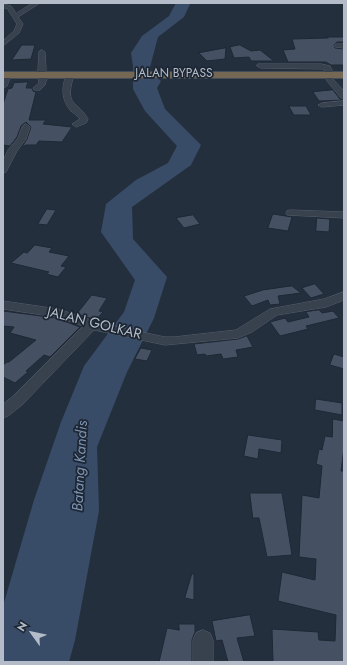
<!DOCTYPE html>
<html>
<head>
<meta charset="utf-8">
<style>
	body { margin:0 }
	#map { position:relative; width:347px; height:665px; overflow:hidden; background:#242f3e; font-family:Jost,sans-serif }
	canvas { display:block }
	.frame { position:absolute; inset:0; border:4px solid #b4bcc9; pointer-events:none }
	.north { position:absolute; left:12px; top:613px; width:40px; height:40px; -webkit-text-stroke:3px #1d2633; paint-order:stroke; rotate:303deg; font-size:11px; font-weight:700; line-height:16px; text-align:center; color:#b4bcc9 }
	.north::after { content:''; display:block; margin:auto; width:14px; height:18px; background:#b4bcc9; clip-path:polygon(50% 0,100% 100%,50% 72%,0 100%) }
</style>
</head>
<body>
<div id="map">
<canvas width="347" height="665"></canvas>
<div class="frame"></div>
<div class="north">N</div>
</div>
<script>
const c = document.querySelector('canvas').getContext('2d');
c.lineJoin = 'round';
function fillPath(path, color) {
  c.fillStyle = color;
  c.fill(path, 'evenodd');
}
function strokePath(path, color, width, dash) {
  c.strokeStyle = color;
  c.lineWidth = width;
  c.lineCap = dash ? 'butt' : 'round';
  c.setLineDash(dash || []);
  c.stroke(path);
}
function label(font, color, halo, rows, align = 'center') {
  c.font = font + ' Jost,sans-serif';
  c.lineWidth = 3.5;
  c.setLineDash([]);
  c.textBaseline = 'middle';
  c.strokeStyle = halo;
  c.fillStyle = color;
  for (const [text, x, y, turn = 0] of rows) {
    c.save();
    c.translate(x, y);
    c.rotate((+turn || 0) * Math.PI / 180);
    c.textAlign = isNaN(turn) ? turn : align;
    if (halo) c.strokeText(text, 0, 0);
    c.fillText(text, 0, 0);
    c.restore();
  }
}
fillPath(new Path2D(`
	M176,3L190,4L184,17L158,37L149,71L161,81L157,88L165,109L201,145L191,165L132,207L133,239L167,277L154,318L127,372L97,447L99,511L75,640L69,662H3V606L34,500L61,422L84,366L124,312L135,280L101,232L106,204L136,180L168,163L177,146L145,111L133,89V66L131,53L142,36L169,16Z`), '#394c67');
const building = new Path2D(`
	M327,37H344V42H337L334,45L335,48L344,49V65H331L326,62H288L283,50L295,49L292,39L328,38Z
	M22,45H35L31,59L12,60Z
	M240,45L251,51L260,50L274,61H251L249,57L234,58L230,47Z
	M226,48L225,59L207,61L199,53Z
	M28,82L26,88H32L33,91L36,92L29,120H46L43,124L72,127L62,142L39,141L36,145H26L22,147L27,139L31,127L26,122L21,126L17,137L10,146L3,145V104L8,89L12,88L14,83Z
	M333,90L340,99L341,100H344L319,101L313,92Z
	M289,106H306L311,115H294Z
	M47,209L56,210L47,225L38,224Z
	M273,214L292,217L288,231L268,228Z
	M193,215L200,224L184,228L176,218Z
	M317,218L330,219L329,232L316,231Z
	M35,245L52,248L49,252L69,256L61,266L66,267L58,277L46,274L49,272L11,263L24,252L27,253Z
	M315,284L324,294L311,298L302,288Z
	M292,286L301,293L278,296L280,304L270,305L268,300L252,306L244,296L263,290Z
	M92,295L107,298L99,311L103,312L96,320L77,314Z
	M319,310L322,313L333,311L339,318L306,326L308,329L280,336L270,322L285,318L288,322L309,317L306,312Z
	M3,311L56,318L80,327L50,357L44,355L26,371L28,372L15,383L3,377V365L7,362H9L36,340L10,333L14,327L3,326Z
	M247,336L253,347L236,350L238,357L223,359L221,354L206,356L205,354L197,355L194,344L238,339Z
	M141,348L152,350L147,361L135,359Z
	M334,354L344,357V369L330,365Z
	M316,399L342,403V415L315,410Z
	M333,419L344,421V448L341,471H344V662H273L272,629L318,632L319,640L335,641L336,615L278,601L282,572L315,580L316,559L299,557L302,495L319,498L322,466L316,464L319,449L322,450L325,436L332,437Z
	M248,435L282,440L281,453L259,449L258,459L244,456Z
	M250,493H282L292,555L267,557L259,518H253Z
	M192,574H194V600L185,598Z
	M250,615L255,636L237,638L244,662H228L222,640L216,641L212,621Z
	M179,624H195V632L192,640V662H159L167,628L179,630Z`);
fillPath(building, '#455162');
strokePath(building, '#1f2835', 1);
const minor = new Path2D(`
	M33,3H40L18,17L23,24L19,33L3,46V41L14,31L17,24L7,8H3V4L11,6L16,13Z
	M337,44H344V48L335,47V45Z
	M42,50L45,52L46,70L43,76H40L36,74L38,70L39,52Z
	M258,64H321L330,66L334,75L331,77L344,91V98H341L327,81L326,79L329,77L326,75L324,69L261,68L257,66Z
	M6,76L10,78L7,86L3,88V77Z
	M40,76H43L47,78L45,85L40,90H34L33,88L38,84Z
	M66,76H69L73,78C65,107 77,100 88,119L86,123L76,127L72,124L80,119C77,115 73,113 70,110C62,100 61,88 66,76Z
	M344,101V105L322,107L318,105L322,103Z
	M26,124L30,127L26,139L17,151L6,172L3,173V161L8,150L18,138L22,127Z
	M291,210L344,212V218L287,215L286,213L287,211Z
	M344,292V300L326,307L277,315L252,332L238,338L165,345L94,330L22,405L8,416L3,418V404L12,397L83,326L56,317L3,309V301L58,309L103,324L165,337H174L236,330L270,309L324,299Z
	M203,630L210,633L213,640V662H193V640L196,633Z`);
const highway = new Path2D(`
	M3,72H344V78H3Z`);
strokePath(minor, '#565f6c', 1);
strokePath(highway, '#434c59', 2);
fillPath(minor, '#38414e');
fillPath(highway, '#746855');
label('12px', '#b4bcc9', '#1d2633', [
	["JALAN BYPASS",174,74]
]);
label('14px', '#b4bcc9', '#1d2633', [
	["JALAN GOLKAR",94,324,14]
]);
label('italic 15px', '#7c92b1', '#1d2633', [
	["Batang Kandis",81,466,-87]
]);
</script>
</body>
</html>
